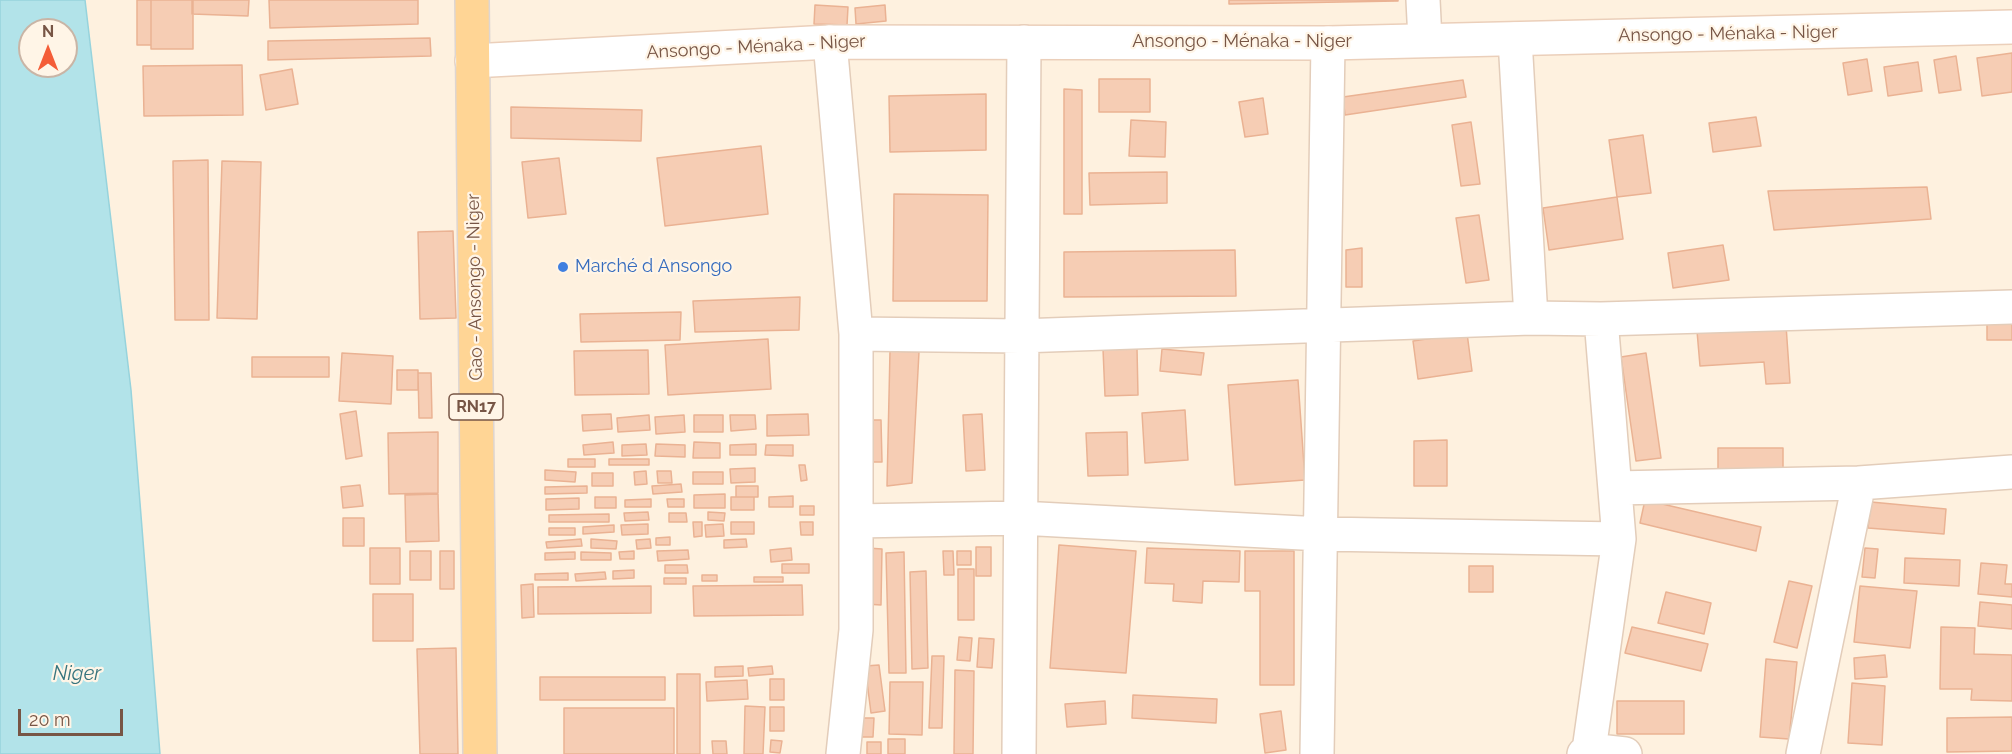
<!DOCTYPE html>
<html>
<head>
<meta charset="utf-8">
<style>
	body { margin:0 }
	#map { position:relative; width:2012px; height:754px; overflow:hidden; background:#fef1df; font-family:Raleway,sans-serif }
	canvas { display:block }
	.north { position:absolute; left:18px; top:18px; width:60px; height:60px; box-sizing:border-box; background:#fff5e7; border:2px solid #c9b5a6; border-radius:50%; rotate:0deg; font-size:16px; font-weight:700; line-height:24px; text-align:center; color:#775545 }
	.north::after { content:''; display:block; margin:auto; width:21px; height:27px; background:#f45d38; clip-path:polygon(50% 0,100% 100%,50% 72%,0 100%) }
	.scale { position:absolute; left:18px; top:709px; width:105px; height:27px; box-sizing:border-box; border:3px solid #775545; border-top:0; padding-left:8px; font-size:18px; line-height:21px; white-space:nowrap; color:#775545; -webkit-text-stroke:4px #fff5e7; paint-order:stroke }
</style>
</head>
<body>
<div id="map">
<canvas width="2012" height="754"></canvas>
<div class="north">N</div>
<div class="scale">20 m</div>
</div>
<script>
const c = document.querySelector('canvas').getContext('2d');
c.lineJoin = 'round';
function fillPath(path, color) {
  c.fillStyle = color;
  c.fill(path, 'evenodd');
}
function strokePath(path, color, width, dash) {
  c.strokeStyle = color;
  c.lineWidth = width;
  c.lineCap = dash ? 'butt' : 'round';
  c.setLineDash(dash || []);
  c.stroke(path);
}
function label(font, color, halo, rows, align = 'center') {
  c.font = font + ' Raleway,sans-serif';
  c.lineWidth = 4.5;
  c.setLineDash([]);
  c.textBaseline = 'middle';
  c.strokeStyle = halo;
  c.fillStyle = color;
  for (const [text, x, y, turn = 0] of rows) {
    c.save();
    c.translate(x, y);
    c.rotate((+turn || 0) * Math.PI / 180);
    c.textAlign = isNaN(turn) ? turn : align;
    if (halo) c.strokeText(text, 0, 0);
    c.fillText(text, 0, 0);
    c.restore();
  }
}
const water = new Path2D(`
	M0,0H85L131,390L160,754H0ZM30,30H66V66H30Z`);
fillPath(water, '#b2e3e9');
strokePath(water, '#97d3dc', 1.5);
const building = new Path2D(`
	M137,0H151V45H137Z
	M151,0H193V49H151Z
	M192,0H249L248,16L192,14Z
	M269,0H418V24L270,28Z
	M1229,0H1398V1L1229,4Z
	M815,5L848,7L847,25L814,24Z
	M885,5L886,21L856,24L855,8Z
	M430,38L431,56L268,60V41Z
	M2012,53V92L1982,96L1977,58Z
	M1956,56L1961,90L1939,93L1934,60Z
	M1867,59L1872,91L1848,95L1843,63Z
	M1918,62L1922,91L1888,96L1884,67Z
	M242,65L243,115L144,116L143,66Z
	M292,69L298,104L266,110L260,75Z
	M1099,79H1150V112H1099Z
	M1463,80L1466,97L1345,115L1343,97Z
	M1064,89L1082,90V214H1064Z
	M986,94V150L890,152L889,96Z
	M1263,98L1268,134L1245,137L1239,102Z
	M511,107L642,110L641,141L511,138Z
	M1756,117L1761,146L1713,152L1709,123Z
	M1131,120L1166,122L1165,157L1129,156Z
	M1471,122L1480,184L1461,186L1452,125Z
	M1643,135L1651,193L1617,197L1609,140Z
	M761,146L768,214L665,226L657,158Z
	M559,158L566,214L528,218L522,162Z
	M208,160L209,320H175L173,161Z
	M222,161L261,162L257,319L217,318Z
	M1167,172V203L1090,205L1089,173Z
	M1927,187L1931,219L1774,230L1768,191Z
	M894,194L988,195L987,301H893Z
	M1617,197L1623,239L1549,250L1543,208Z
	M1479,215L1489,280L1466,283L1456,218Z
	M453,231L456,318L420,319L418,232Z
	M1723,245L1729,280L1673,288L1668,253Z
	M1362,248V287H1346V250Z
	M1235,250L1236,296L1064,297V252Z
	M800,297L799,330L695,332L693,301Z
	M681,312L680,340L581,342L580,314Z
	M2012,323V340H1987V324Z
	M1786,325L1790,383L1766,384L1764,362L1700,366L1697,331Z
	M1467,333L1472,371L1418,379L1413,341Z
	M768,339L771,389L668,395L665,345Z
	M1137,348L1138,395L1105,396L1103,349Z
	M1162,349L1204,353L1201,375L1160,371Z
	M648,350L649,394L575,395L574,351Z
	M890,351L919,352L912,483L887,486Z
	M342,353L393,356L391,404L339,401Z
	M1646,353L1661,458L1636,461L1621,357Z
	M252,357H329V377H252Z
	M397,370H418V390H397Z
	M418,373H431L432,418H419Z
	M1298,380L1305,480L1235,485L1228,385Z
	M1185,410L1188,460L1145,463L1142,413Z
	M356,411L362,456L346,459L340,414Z
	M611,414L612,429L583,431L582,415Z
	M808,414L809,435L767,436V415Z
	M982,414L985,470L966,471L963,415Z
	M649,415L650,430L618,432L617,418Z
	M684,415L685,432L656,434L655,417Z
	M694,415H723V432H694Z
	M730,415H755L756,429L731,431Z
	M867,420H881L882,462H867Z
	M438,432V493L389,494L388,433Z
	M1127,432L1128,475L1088,476L1086,433Z
	M1447,440V486H1414V441Z
	M613,442L614,453L584,455L583,445Z
	M694,442L720,443V458H693Z
	M646,444L647,455L622,456V445Z
	M656,444L685,445V457L655,456Z
	M756,444V455H730V445Z
	M766,445H793V456L765,455Z
	M1718,448H1783V470H1718Z
	M568,459H595V467H568Z
	M609,459H649V465H609Z
	M799,465H805L807,480L801,481Z
	M755,468V482L731,483L730,469Z
	M545,470L576,472L575,482L545,480Z
	M646,471L647,484L635,485L634,472Z
	M657,471H671L672,483H658Z
	M693,472H723V484H693Z
	M592,473H613V486H592Z
	M681,484L682,492L653,494L652,486Z
	M360,485L363,506L343,508L341,487Z
	M587,486V493L545,494V487Z
	M736,486H758V497H736Z
	M438,494L439,541L406,542L405,495Z
	M725,494V508H694V495Z
	M793,496V507H769V497Z
	M595,497H616V508H595Z
	M731,497H754V510H731Z
	M579,498V509L546,510V499Z
	M651,499V507H625V500Z
	M667,499H684V507H668Z
	M1645,500L1761,527L1756,551L1640,523Z
	M1871,502L1946,509L1944,534L1868,528Z
	M800,506H814V515H800Z
	M648,512L649,520L625,521L624,513Z
	M708,512L725,513L724,521L708,520Z
	M669,513H686L687,522H669Z
	M609,514V522H549V515Z
	M343,518H364V546H343Z
	M693,522H702V536L694,537Z
	M731,522H754V534H731Z
	M800,522H813V535H801Z
	M648,524V534L622,535L621,525Z
	M723,524L724,536L706,537L705,525Z
	M614,525V532L583,534V527Z
	M549,528H575V535H549Z
	M670,537V545H656V538Z
	M581,539L582,546L547,548L546,542Z
	M591,539L617,541L616,549L591,548Z
	M650,539L651,548L637,549L636,540Z
	M746,539L747,547L724,548V540Z
	M1059,545L1136,551L1126,673L1050,668Z
	M976,547H991V576H976Z
	M370,548H400V584H370Z
	M791,548L792,560L771,562L770,550Z
	M868,548L882,549L881,605L866,604Z
	M1147,548L1240,551L1239,582L1203,581L1202,603L1173,601L1174,584L1145,583Z
	M1865,548L1878,549L1875,578L1862,577Z
	M688,550L689,559L658,561L657,551Z
	M410,551H431V580H410Z
	M440,551H454V589H440Z
	M634,551V559H620L619,552Z
	M943,551H953L954,575H944Z
	M957,551H971V565H957Z
	M1245,551H1294V685H1260V591H1245Z
	M575,552V559L545,560V553Z
	M581,552L611,553V560H581Z
	M904,552L906,673H889L886,553Z
	M1905,558L1960,560L1959,586L1904,583Z
	M1981,563L2007,565L2005,584H2012V597L1978,594Z
	M782,564H809V573H782Z
	M665,565H687L688,573H665Z
	M1469,566H1493V592H1469Z
	M958,569H974V620H958Z
	M634,570V578L613,579V571Z
	M926,571L928,668L912,669L910,572Z
	M605,572L606,579L576,581L575,574Z
	M568,573V580H535V574Z
	M702,575H717V581H702Z
	M754,577H783V582H754Z
	M664,578H686V584H664Z
	M1789,581L1812,586L1797,648L1774,642Z
	M533,584L534,617L522,618L521,585Z
	M802,585L803,615L694,616L693,586Z
	M651,586V613L538,614V587Z
	M1860,586L1917,591L1910,648L1854,642Z
	M1666,592L1711,603L1704,634L1658,623Z
	M373,594H413V641H373Z
	M1980,602L2012,605V629L1978,626Z
	M1632,627L1708,644L1701,671L1625,653Z
	M1941,627L1975,628L1974,654L2012,655V701L1971,700L1972,689H1940Z
	M959,637L972,638L970,661L957,660Z
	M979,638L994,639L992,668L977,667Z
	M456,648L458,754H420L417,649Z
	M1885,655L1887,677L1855,679L1854,658Z
	M932,656H944L942,728H929Z
	M1766,659L1797,662L1789,739L1760,737Z
	M879,665L885,711L871,713L865,666Z
	M743,666V676L715,677V667Z
	M772,666L773,674L749,676L748,668Z
	M955,670L974,671L973,754H954Z
	M677,674H700V754H677Z
	M540,677H665V700H540Z
	M770,679H784V700H770Z
	M747,680L748,699L707,701L706,682Z
	M890,682H923L922,735L889,734Z
	M1852,683L1885,686L1882,745L1848,743Z
	M1133,695L1217,699L1216,723L1132,718Z
	M1105,701L1106,724L1067,727L1065,704Z
	M1617,701H1684V734H1617Z
	M745,706L765,707L763,754H744Z
	M770,707H784V731H770Z
	M564,708H674V754H564Z
	M1281,711L1286,750L1265,753L1260,714Z
	M2012,717V751L1947,752V718Z
	M861,718H874L873,737H860Z
	M888,739H905V754H888Z
	M771,740L782,741L780,753L770,752Z
	M712,741H726L727,754H713Z
	M867,742H881V754H867Z`);
fillPath(building, '#f6cdb4');
strokePath(building, '#eab293', 1.5);
const minor = new Path2D(`
	M1423,0L1425,40
	M1515,39L1531,318
	M830,42L856,334V630L843,754
	M856,334L1020,336L1531,318L1601,319L2012,307
	M1615,488L1859,483
	M856,521L1020,518L1321,534L1619,539
	M1589,750L1625,754
	M1019,754L1024,42
	M1317,754L1328,43
	M1584,754L1589,750L1619,539L1601,319
	M1803,754L1859,483L2012,472`);
const secondary = new Path2D(`
	M472,61L830,42L1328,43L2012,27`);
const primary = new Path2D(`
	M472,0L480,754`);
strokePath(minor, '#e3cdba', 36);
strokePath(secondary, '#ebcfba', 36);
strokePath(primary, '#ded6d2', 36);
strokePath(minor, '#fff', 33);
strokePath(secondary, '#fff', 33);
strokePath(primary, '#ffd595', 33);
for (const [x, y, r, color] of [
	[563,267,6,"#3f7fe0"]
]) {
  const dot = new Path2D();
  dot.arc(x, y, r, 0, 2 * Math.PI);
  c.fillStyle = color;
  c.fill(dot);
  strokePath(dot, '#fff5e7', 2);
}
for (const [x, y, w] of [
	[476,407,54]
]) {
  const box = new Path2D();
  box.roundRect(x - w / 2, y - 13, w, 26, 4.5);
  c.fillStyle = '#fff5e7';
  c.fill(box);
  strokePath(box, '#775545', 1.5);
}
label('bold 16px', '#775545', null, [
	["RN17",476,407]
]);
label('18px', '#775545', '#fff5e7', [
	["Ansongo - Ménaka - Niger",1728,34,-1],
	["Ansongo - Ménaka - Niger",1242,42],
	["Ansongo - Ménaka - Niger",756,47,-3],
	["Gao - Ansongo - Niger",475,287,-91]
]);
label('18px', '#366cbe', '#fff5e7', [
	["Marché d Ansongo",575,267]
], 'left');
label('italic 20px', '#37747e', '#fff5e7', [
	["Niger",77,674]
]);
</script>
</body>
</html>
